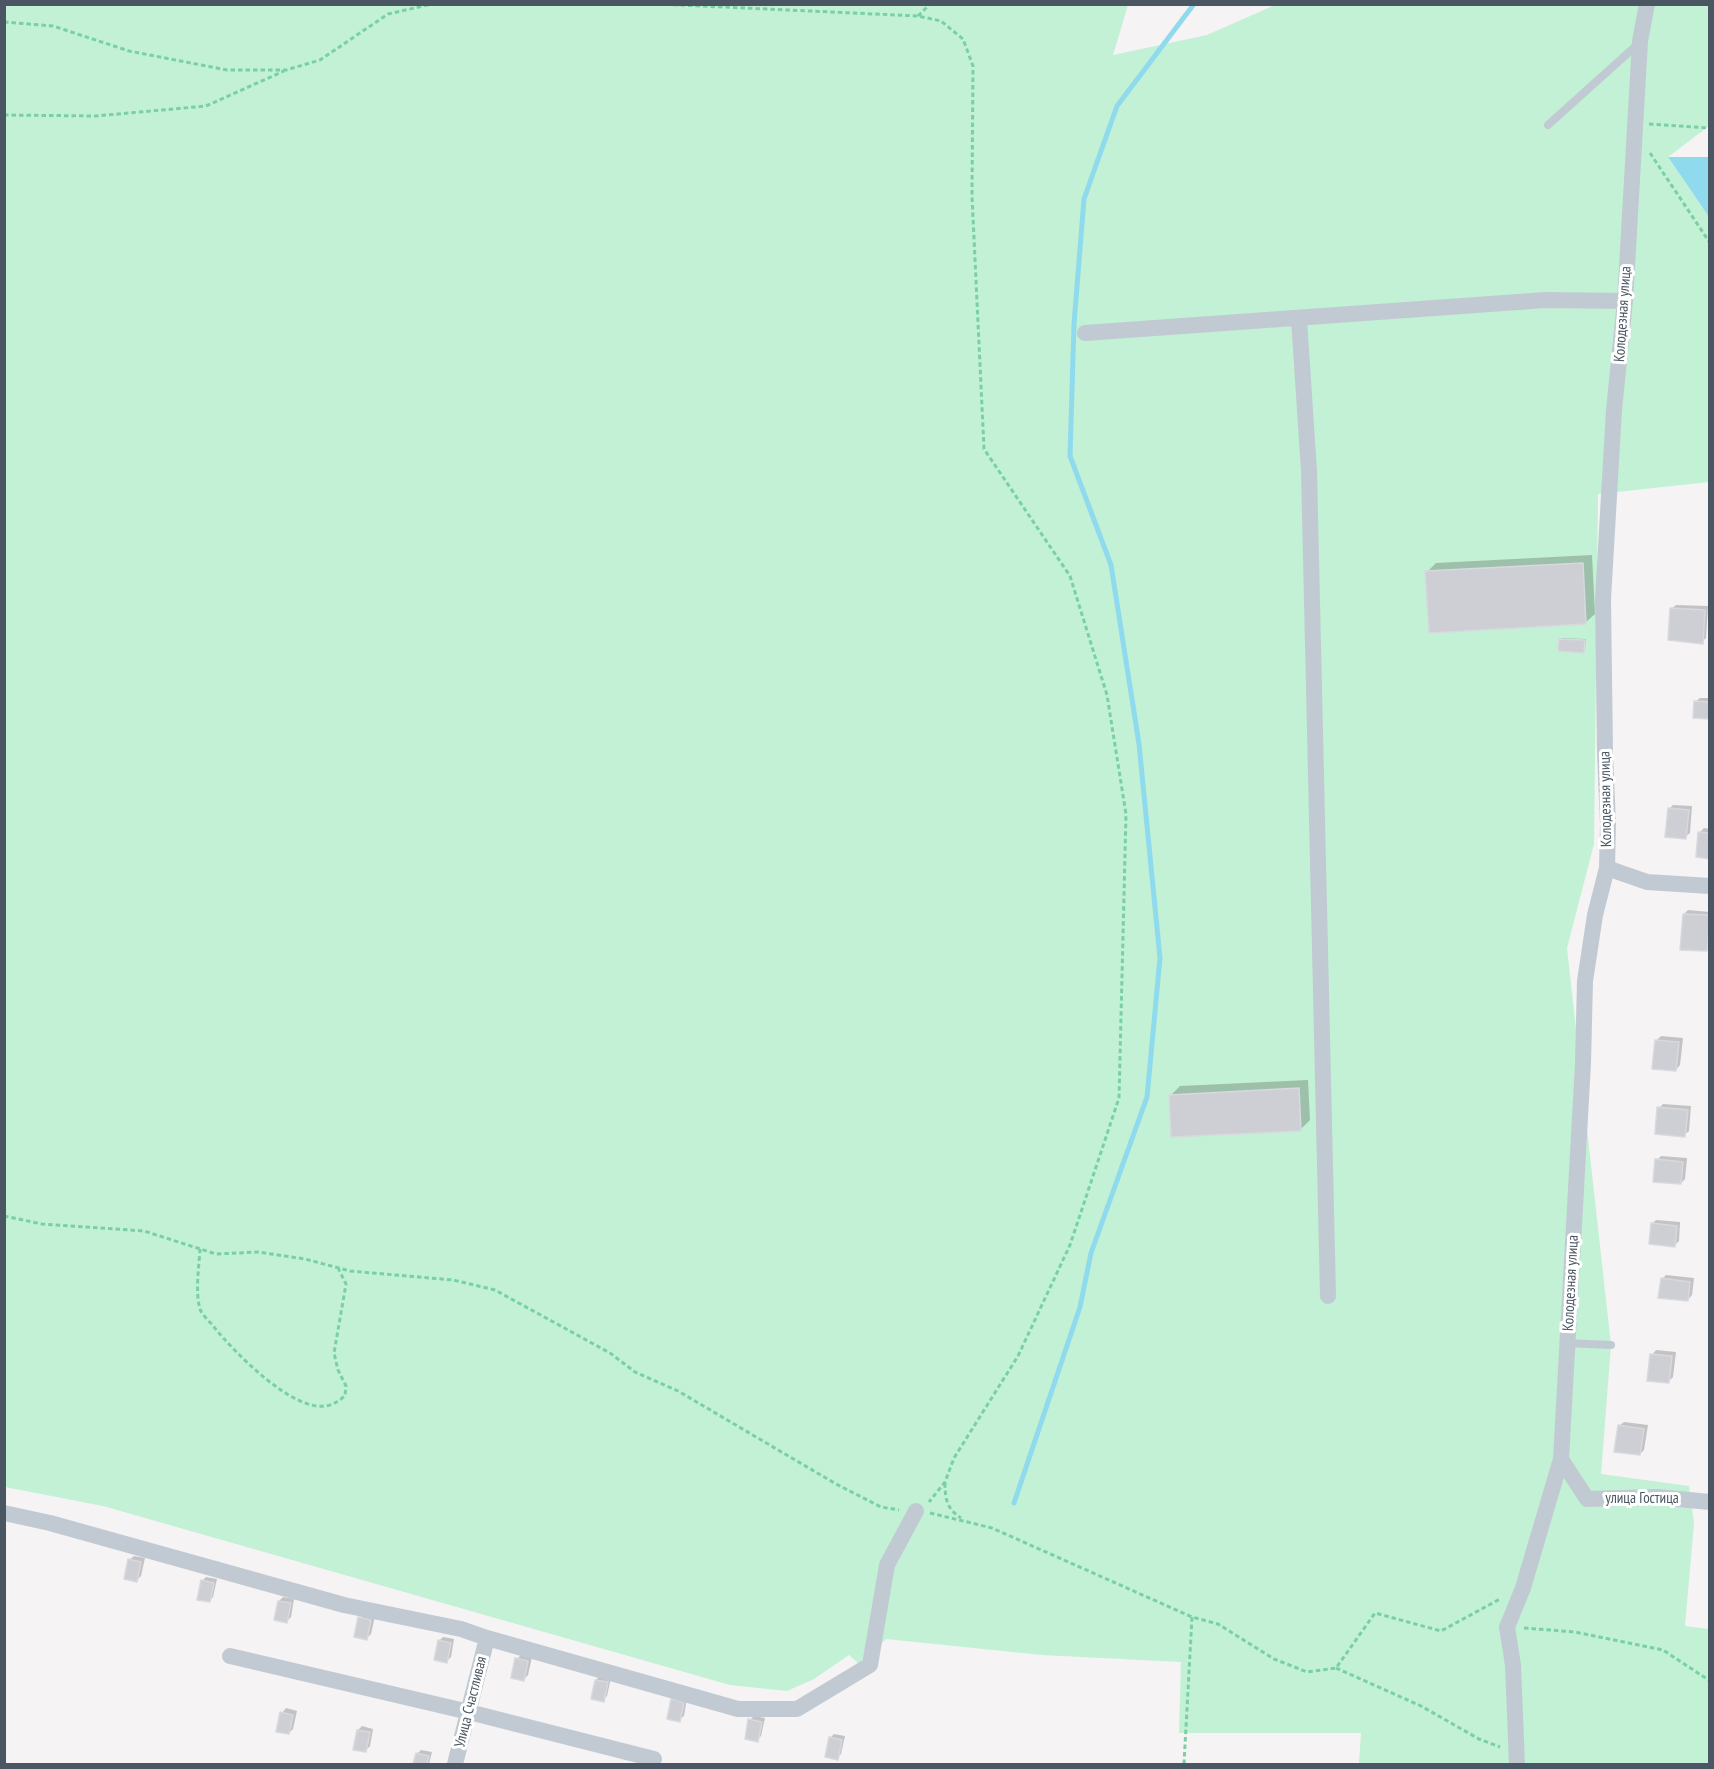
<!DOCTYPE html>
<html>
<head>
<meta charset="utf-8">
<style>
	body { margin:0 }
	#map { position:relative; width:1714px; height:1769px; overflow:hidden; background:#f5f3f3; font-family:"PT Sans Narrow",sans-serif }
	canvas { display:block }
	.frame { position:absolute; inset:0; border:6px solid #4a5661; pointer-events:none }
</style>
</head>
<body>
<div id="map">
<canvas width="1714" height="1769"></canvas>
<div class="frame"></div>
</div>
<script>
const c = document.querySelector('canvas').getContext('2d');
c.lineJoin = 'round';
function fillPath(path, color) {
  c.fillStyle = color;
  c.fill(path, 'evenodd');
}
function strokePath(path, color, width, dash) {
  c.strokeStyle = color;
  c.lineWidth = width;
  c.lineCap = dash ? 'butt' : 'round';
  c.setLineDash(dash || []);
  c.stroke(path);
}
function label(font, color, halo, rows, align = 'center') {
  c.font = font + ' "PT Sans Narrow",sans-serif';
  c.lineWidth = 6;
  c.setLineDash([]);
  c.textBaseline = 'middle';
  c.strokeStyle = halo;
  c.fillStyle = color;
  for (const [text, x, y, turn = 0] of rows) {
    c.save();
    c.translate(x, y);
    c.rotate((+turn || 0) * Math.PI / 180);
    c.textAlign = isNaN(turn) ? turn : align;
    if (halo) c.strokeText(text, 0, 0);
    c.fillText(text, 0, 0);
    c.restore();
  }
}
fillPath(new Path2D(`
	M4,5H1128L1113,55L1207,35L1275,5H1709V126L1668,157L1709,217V482L1598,494L1594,844L1567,948L1611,1345L1601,1474L1689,1486L1694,1523L1685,1626L1709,1629V1764H1359L1361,1733H1179L1181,1662L1042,1655L886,1639L859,1664L849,1655L814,1679L787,1691L730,1685L103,1506L5,1487Z`), '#c3f1d5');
fillPath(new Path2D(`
	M1668,157H1709V217Z`), '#90daee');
fillPath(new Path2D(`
	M1592,555L1595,614L1585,623L1427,572L1436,563Z
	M1676,605L1708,606L1706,638L1702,642L1671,609Z
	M1562,638L1586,639L1585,649L1584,651L1560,640Z
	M1700,698H1710V718L1695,702Z
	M1673,805L1692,806L1690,833L1685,837L1669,809Z
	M1704,828L1710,829V857L1700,832Z
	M1688,910L1710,912V947L1707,950L1684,914Z
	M1661,1036L1683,1038L1680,1065L1676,1070L1657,1040Z
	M1308,1080L1310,1120L1300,1130L1171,1095L1180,1086Z
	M1663,1104L1691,1106L1689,1131L1684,1135L1659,1108Z
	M1661,1156L1687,1158L1685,1179L1681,1183L1657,1160Z
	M1656,1220L1680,1222L1679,1241L1675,1245L1652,1224Z
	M1666,1275L1694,1278L1692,1295L1688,1300L1662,1279Z
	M1656,1350L1676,1352L1673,1377L1669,1381L1652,1355Z
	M1624,1422L1648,1425L1644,1450L1640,1454L1619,1426Z
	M134,1556L145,1558L141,1576L137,1580L129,1560Z
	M206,1577L217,1579L213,1597L209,1601L202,1581Z
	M283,1597L294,1599L291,1617L286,1622L279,1601Z
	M364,1614L375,1616L371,1634L367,1638L360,1618Z
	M443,1637L454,1639L451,1657L447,1661L439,1641Z
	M521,1655L532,1657L528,1675L524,1679L517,1659Z
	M600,1676L611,1678L607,1696L603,1700L596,1680Z
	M677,1696L687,1698L684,1716L679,1720L672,1700Z
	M286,1708L297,1711L293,1729L289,1733L282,1713Z
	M754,1716L765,1718L761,1736L757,1740L750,1720Z
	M362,1726L373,1729L370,1746L365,1751L358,1730Z
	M834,1734L845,1736L841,1754L837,1758L830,1738Z
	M421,1750L432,1752L429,1764H415L417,1754Z`), '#0003');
strokePath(new Path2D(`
	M1014,1503L1080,1307L1091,1253L1147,1097L1160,958L1139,744L1111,565L1070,456L1074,324L1084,199L1117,106L1194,4`), '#90daee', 5);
const building = new Path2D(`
	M1583,563L1586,624L1429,633L1425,571Z
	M1670,608L1705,610L1703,644L1668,640Z
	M1559,639L1585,640L1584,653L1558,651Z
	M1694,701L1710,702V719L1693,718Z
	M1668,808L1689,810L1686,839L1665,837Z
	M1698,832L1710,833V859L1696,857Z
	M1683,914L1710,915L1707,951L1680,950Z
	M1655,1040L1679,1042L1676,1071L1652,1069Z
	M1299,1088L1301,1131L1171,1137L1169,1095Z
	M1657,1107L1688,1110L1685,1137L1655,1134Z
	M1655,1159L1683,1162L1681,1184L1653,1182Z
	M1651,1223L1677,1226L1675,1247L1649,1244Z
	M1661,1278L1690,1282L1688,1301L1658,1298Z
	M1650,1354L1672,1356L1669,1383L1647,1381Z
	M1618,1425L1644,1429L1640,1455L1614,1452Z
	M128,1559L141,1562L137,1582L124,1579Z
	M201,1580L214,1583L210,1602L197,1600Z
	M278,1601L291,1603L287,1623L274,1620Z
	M358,1617L371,1620L367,1640L354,1637Z
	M438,1640L451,1643L447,1663L434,1660Z
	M515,1658L528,1661L524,1681L511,1678Z
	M595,1680L608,1682L604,1702L591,1699Z
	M671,1699L684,1702L680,1722L667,1719Z
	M280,1712L293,1715L289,1734L276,1732Z
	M748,1719L762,1722L758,1742L745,1739Z
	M357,1730L370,1732L366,1752L353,1750Z
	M829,1737L842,1740L838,1760L825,1757Z
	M416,1753L429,1756L427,1764H413Z`);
fillPath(building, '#cdcfd5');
strokePath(building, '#d7d9de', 1.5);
strokePath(new Path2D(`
	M658,4L918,16L941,21L963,39L973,66L972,196L984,449L1070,576L1107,695L1126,814L1119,1098L1070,1245L1018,1356L954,1458L945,1482L929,1502
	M918,16L930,4
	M4,22L53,26L129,51L227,70H286L320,60L388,14L432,4
	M4,115L96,116L206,106L284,71
	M1649,124L1710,128
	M1650,153L1710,243
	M4,1216L42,1224L144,1231L216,1254L258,1252L305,1259L350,1271L453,1280L495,1290L610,1353L635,1372L678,1391L836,1484L881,1507L899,1510
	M200,1249C199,1266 195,1292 200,1309C202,1315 210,1322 214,1327C234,1352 291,1410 324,1406C332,1406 338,1401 345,1396L346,1386L338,1370L334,1353L346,1284L338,1268
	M945,1483C945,1499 947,1509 961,1518
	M930,1513L992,1528L1192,1617L1218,1624L1274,1659L1307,1672L1336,1668L1375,1613L1441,1631L1500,1599
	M1524,1628L1575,1632L1663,1650L1710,1681
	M1336,1668L1421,1706L1479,1739L1500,1747
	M1184,1764L1192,1617`), '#7ad0a6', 3, [4.5, 3]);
strokePath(new Path2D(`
	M1548,125L1638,44
	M1567,1343L1611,1345`), '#c1cad2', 8);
strokePath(new Path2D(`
	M1299,319L1309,471L1328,1296
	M1085,333L1546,300L1625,301
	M1607,868L1647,882L1710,886
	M1561,1459L1587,1499L1657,1497L1710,1502
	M4,1513L50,1523L344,1605L461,1629L487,1638L738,1709H797L870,1665L887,1565L916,1511
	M230,1656L469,1712L654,1759
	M455,1764L487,1638
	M1517,1764L1513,1665L1507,1627L1523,1588L1561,1459L1583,1063L1585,981L1595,915L1607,868L1608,824L1605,753L1603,599L1614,410L1625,301L1640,41L1647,4`), '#c1cad2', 16);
label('15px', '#4a5661', '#fff', [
	["Колодезная улица",1623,314,-86],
	["Колодезная улица",1606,799,-91],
	["Колодезная улица",1571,1283,-87],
	["улица Гостица",1642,1499],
	["Улица Счастливая",471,1702,-76]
]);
</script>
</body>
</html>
